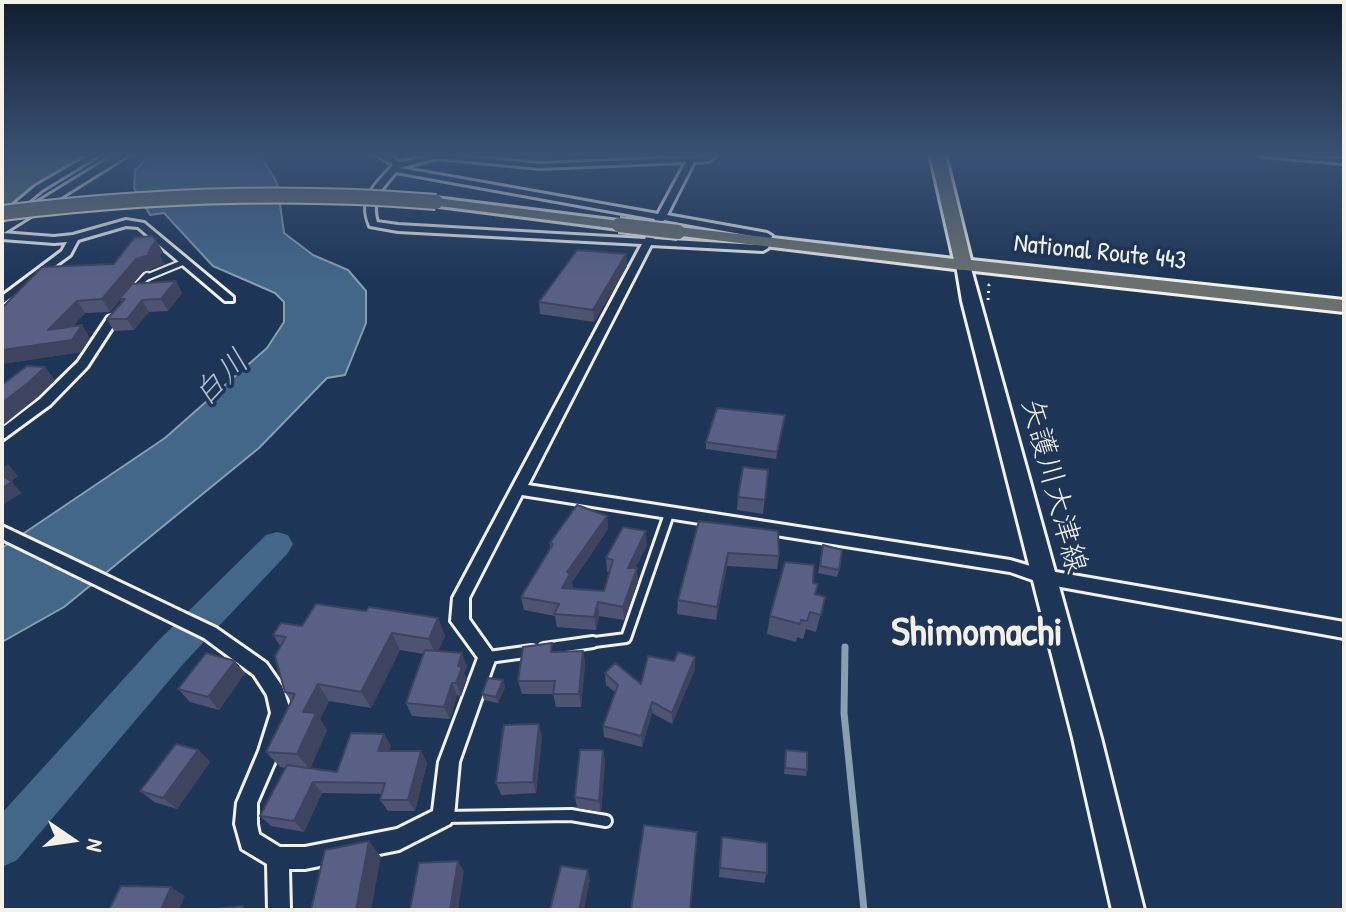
<!DOCTYPE html>
<html>
<head>
<meta charset="utf-8">
<style>
	body { margin:0 }
	#map { position:relative; width:1346px; height:912px; overflow:hidden; background:#1d3557; font-family:"Patrick Hand",sans-serif }
	canvas { display:block }
	.frame { position:absolute; inset:0; border:4px solid #f4f1e8; pointer-events:none }
	.north { position:absolute; left:32px; top:800px; width:80px; height:80px; -webkit-text-stroke:6px #1d3557; paint-order:stroke; rotate:103deg; font-size:22px; font-weight:700; line-height:32px; text-align:center; color:#f4f1e8 }
	.north::after { content:''; display:block; margin:auto; width:28px; height:36px; background:#f4f1e8; clip-path:polygon(50% 0,100% 100%,50% 72%,0 100%) }
</style>
</head>
<body>
<div id="map">
<canvas width="1346" height="912"></canvas>
<div class="frame"></div>
<div class="north">N</div>
</div>
<script>
const c = document.querySelector('canvas').getContext('2d');
c.lineJoin = 'round';
function fillPath(path, color) {
  c.fillStyle = color;
  c.fill(path, 'evenodd');
}
function strokePath(path, color, width, dash) {
  c.strokeStyle = color;
  c.lineWidth = width;
  c.lineCap = dash ? 'butt' : 'round';
  c.setLineDash(dash || []);
  c.stroke(path);
}
function label(font, color, halo, rows, align = 'center') {
  c.font = font + ' "Patrick Hand","Klee One",sans-serif';
  c.lineWidth = 7;
  c.setLineDash([]);
  c.textBaseline = 'middle';
  c.strokeStyle = halo;
  c.fillStyle = color;
  for (const [text, x, y, turn = 0] of rows) {
    c.save();
    c.translate(x, y);
    c.rotate((+turn || 0) * Math.PI / 180);
    c.textAlign = isNaN(turn) ? turn : align;
    if (halo) c.strokeText(text, 0, 0);
    c.fillText(text, 0, 0);
    c.restore();
  }
}
fillPath(new Path2D(`
	M7,154H92L53,172L18,201L2,204V155Z`), '#566e6b');
const water = new Path2D(`
	M151,154H260L277,183L284,233L313,255L348,270L366,291V323L345,375L327,378L259,448L64,607L2,642V548L165,438L267,348L284,322V302L275,293L213,266L164,213L150,215L134,188L135,170Z`);
fillPath(water, '#426789');
strokePath(water, '#899eaf', 2);
strokePath(new Path2D(`
	M845,647L844,713L864,910`), '#899eaf', 7);
fillPath(new Path2D(`
	M277,532L288,535L293,544L288,553L184,663L17,860L2,867V813L158,641L266,535Z`), '#426789');
const laneFar3 = new Path2D(`
	M145,278L184,262`);
const laneFar2 = new Path2D(`
	M134,289L147,276`);
const laneFar1 = new Path2D(`
	M579,644L626,638L669,514`);
const lane = new Path2D(`
	M544,649L593,642
	M489,657L532,651
	M445,817L571,815L606,821`);
const street = new Path2D(`
	M91,154H101L42,190L12,215H6V211L36,186Z
	M375,154H385L400,162L442,154L540,164L704,157L708,154H717L709,161L694,162L667,215L767,233L772,236L768,248L763,251L651,245L528,485L1010,560L1044,570L1344,622V638L1044,584L1010,572L522,495L469,598V619L496,657L459,762L454,817L450,824L399,850L305,869H289L290,910H268L267,864L242,849L235,824L237,803L259,751L271,713L267,695L254,675L204,638L2,539V526L216,628L266,663L282,686L291,713L279,752L257,803V824L259,834L280,847H305L397,829L433,811L439,762L478,658L451,621L453,598L642,244L398,231L370,226C358,197 375,186 393,165ZM436,158L540,168L686,162L658,214L400,168ZM396,172L655,219L645,239L398,225L377,222C370,199 382,189 396,172ZM664,220L762,238L759,245L654,239Z
	M1258,154L1344,159V163L1262,156Z
	M126,220L144,223L233,297V301H225L138,227L126,226L78,240L70,255L2,304V296L62,251L67,242L54,243L2,239V233L54,237L73,235Z
	M112,316L118,319L87,367L50,405L2,440V428L40,399L78,362L108,317Z`);
const secondary = new Path2D(`
	M116,154H130L2,234V224Z
	M963,261L970,265L1101,738L1144,910H1112L1073,738L962,301L956,265Z`);
const primary = new Path2D(`
	M436,198L619,221L626,225L619,229L431,205L429,202Z
	M678,227L963,260L971,265L963,270L673,235L670,232Z`);
const highway = new Path2D(`
	M930,154H945L971,260L1344,300V312L956,269Z`);
strokePath(laneFar3, '#f4f1e8', 9);
strokePath(laneFar2, '#f4f1e8', 11);
strokePath(laneFar1, '#f4f1e8', 14);
strokePath(lane, '#f4f1e8', 16);
strokePath(street, '#f4f1e8', 6);
strokePath(secondary, '#f4f1e8', 6);
strokePath(primary, '#f4f1e8', 6);
strokePath(highway, '#f4f1e8', 6);
strokePath(new Path2D(`
	M2,156L9,154`), '#f4f1e8', 2, [1, 4]);
strokePath(new Path2D(`
	M988,300L989,285L994,282`), '#f4f1e8', 3, [2, 5]);
strokePath(laneFar3, '#1d3557', 5);
strokePath(laneFar2, '#1d3557', 6);
strokePath(laneFar1, '#1d3557', 8);
strokePath(lane, '#1d3557', 10);
fillPath(street, '#1d3557');
fillPath(secondary, '#1d3557');
fillPath(primary, '#6a706d');
fillPath(highway, '#6a706d');
const primaryBridge = new Path2D(`
	M2,213C147,195 290,190 436,202
	M619,225L678,232`);
strokePath(primaryBridge, '#f4f1e8', 18, []);
strokePath(primaryBridge, '#6a706d', 14);
fillPath(new Path2D(`
	M391,154H426L408,157Z
	M473,154H551L546,159L534,160Z
	M156,240L163,252L160,256L164,264L143,272L133,284L176,281L182,293L168,311L149,312L134,330L114,331L107,319L122,303L120,300L110,312L85,313L72,327L82,325L90,338L81,352L2,364L114,264Z
	M626,254L627,266L594,322L540,314L539,302Z
	M785,415L776,459L706,449V442Z
	M768,470L763,514L737,510L738,497Z
	M607,516L608,529L572,582V588L604,591L610,572H607L606,558L647,545L635,568L638,582L624,620L599,616L596,630L557,627L555,616L524,610L521,597L550,548V543Z
	M699,521L779,556L777,569L727,566L716,620L677,614L678,600Z
	M823,545L839,570L837,577L818,573Z
	M813,583L815,594L825,597L816,632L806,629L803,639L797,637L796,642L767,634L770,616Z
	M438,618L445,636L438,651L467,666L464,673L467,679L461,696L457,695L450,719L412,716L406,703L424,654L400,650L371,708L329,701L320,719L327,730L310,768L337,772L384,734L391,746L389,751H421L427,763L415,811H388L380,800L382,794L322,793L304,832L271,826L260,816L286,768L280,767L266,752L291,701L285,692L281,647L273,635L302,626Z
	M583,651L585,664L581,707H556L553,694H522L518,681L554,652Z
	M235,661L245,673L219,710L190,702L178,689Z
	M695,669L672,724L652,713L642,747L604,737L603,726L615,692L606,685L605,673L641,684Z
	M505,687L498,703L484,700L482,694Z
	M542,736L536,793L501,795L496,783Z
	M198,750L210,762L177,809L154,802L140,791Z
	M603,750L605,762L601,812L577,808L575,797Z
	M786,750L807,770L806,776L784,774Z
	M722,837L767,873L764,883L719,877Z`), '#4d5373');
fillPath(new Path2D(`
	M407,154H426L408,157Z
	M534,154H551L546,159L534,160Z
	M156,240L163,252L160,256L164,264L143,272L110,312L102,299L136,259L148,253Z
	M626,254L627,266L594,322L593,310Z
	M176,281L182,293L168,311L161,299Z
	M142,300L149,312L134,330L127,319Z
	M77,301L85,313L58,342L82,325L90,338L81,352L2,364V350L48,330Z
	M45,367L55,380L38,397L2,426V403Z
	M8,464L18,476L8,484L2,477V469Z
	M12,482L22,493L2,505V488Z
	M607,516L608,529L572,582L573,588L564,601L562,588L567,572Z
	M646,531L647,545L629,581L628,568Z
	M728,553L727,566L716,620L717,607Z
	M637,568L638,582L624,620L623,607Z
	M598,602L599,616L596,630L594,617Z
	M438,618L445,636L436,656L429,639Z
	M392,633L400,650L371,708L361,692Z
	M583,651L585,664L581,707L579,694Z
	M462,653L467,666L464,673L467,679L461,696L456,683L458,666Z
	M695,657V669L672,724V713Z
	M235,661L245,673L219,710L208,697Z
	M503,680L505,687L498,703L496,697Z
	M452,683L457,695L450,719L444,707Z
	M318,684L329,701L320,719L327,730L310,770L297,754L303,712Z
	M652,702V713L642,747L641,736Z
	M539,724L542,736L536,793L533,782Z
	M384,734L391,746L386,762L378,751Z
	M198,750L210,762L177,809L163,798Z
	M603,750L605,762L601,812L599,801Z
	M421,751L427,763L415,811L408,800Z
	M313,782L322,793L304,832L294,821Z
	M369,841L381,857L371,910H356Z
	M458,861L464,871L458,910H450Z
	M588,870L590,880L584,910H579Z
	M171,887L185,896L179,910H161Z`), '#3e435e');
const building = new Path2D(`
	M152,236L156,240L148,253L158,252L136,259L102,299L77,301L48,330L82,325L72,340L2,350V308L42,267L114,264L134,238Z
	M577,250L626,254L593,310L539,302Z
	M176,281L161,299L142,300L127,319H107L125,299H119L132,284Z
	M27,366L45,367L28,383L2,403V385Z
	M717,408L785,415L777,452L706,442Z
	M743,467L768,470L765,500L738,497Z
	M2,475L12,482L2,488Z
	M577,505L607,516L567,572L570,574L562,588L604,591L613,560L606,558L623,527L646,531L628,568H637L623,607L598,602L594,617L554,614L559,604L521,597L553,544L550,543Z
	M699,521L778,531L779,556L728,553L717,607L678,600Z
	M823,545L842,550L839,570L820,566Z
	M785,562L814,565L813,583L818,584L815,594L825,597L821,615L810,612L807,621L801,620L800,624L770,616Z
	M316,604L366,611L369,607L438,618L429,639L392,633L361,692L318,684L303,712L316,713L297,754L266,752L295,694L285,692L275,656L286,637L273,635L281,623L302,626Z
	M552,643L551,652L583,651L579,694H553L555,681H518L523,647Z
	M425,650L462,653L458,666L462,667L456,683H452L444,707L406,703Z
	M678,652L695,657L672,713L652,702L641,736L603,726L618,685L605,673L615,663L641,684L648,656L674,661Z
	M206,653L235,661L208,697L178,689Z
	M488,678L503,680L496,697L482,694Z
	M539,724L533,782L496,783L504,725Z
	M351,733L384,734L378,751H421L408,800H380L385,783L313,782L294,821L260,816L287,765L337,772Z
	M176,744L198,750L163,798L140,791Z
	M580,750H603L599,801L575,797Z
	M786,750L807,752V770L785,768Z
	M644,825L697,832L690,910H631Z
	M722,837L767,843V873L720,868Z
	M369,841L356,910H311L325,850Z
	M458,861L450,910H410L419,863Z
	M561,866L588,870L579,910H550Z
	M121,886L171,887L161,910H109Z
	M243,906L242,910H206Z`);
fillPath(building, '#596086');
strokePath(building, '#3e435e', 2);
const sky = c.createLinearGradient(0, 0, 0, 282);
sky.addColorStop(0, '#101d30');
sky.addColorStop(0.55, '#3a5174');
sky.addColorStop(1, '#3a517400');
c.fillStyle = sky;
c.fillRect(0, 0, 1346, 282);
label('26px', '#f4f1e8', '#1d3557', [
	["National Route 443",1100,253,6]
]);
label('30px', '#f4f1e8', '#1d3557', [
	["矢護川大津線",1053,486,75]
]);
label('italic 32px', '#b6c1c7', '#1d3557', [
	["白川",222,379,-45]
]);
label('bold 40px', '#f4f1e8', '#1d3557', [
	["Shimomachi",977,634]
]);
</script>
</body>
</html>
